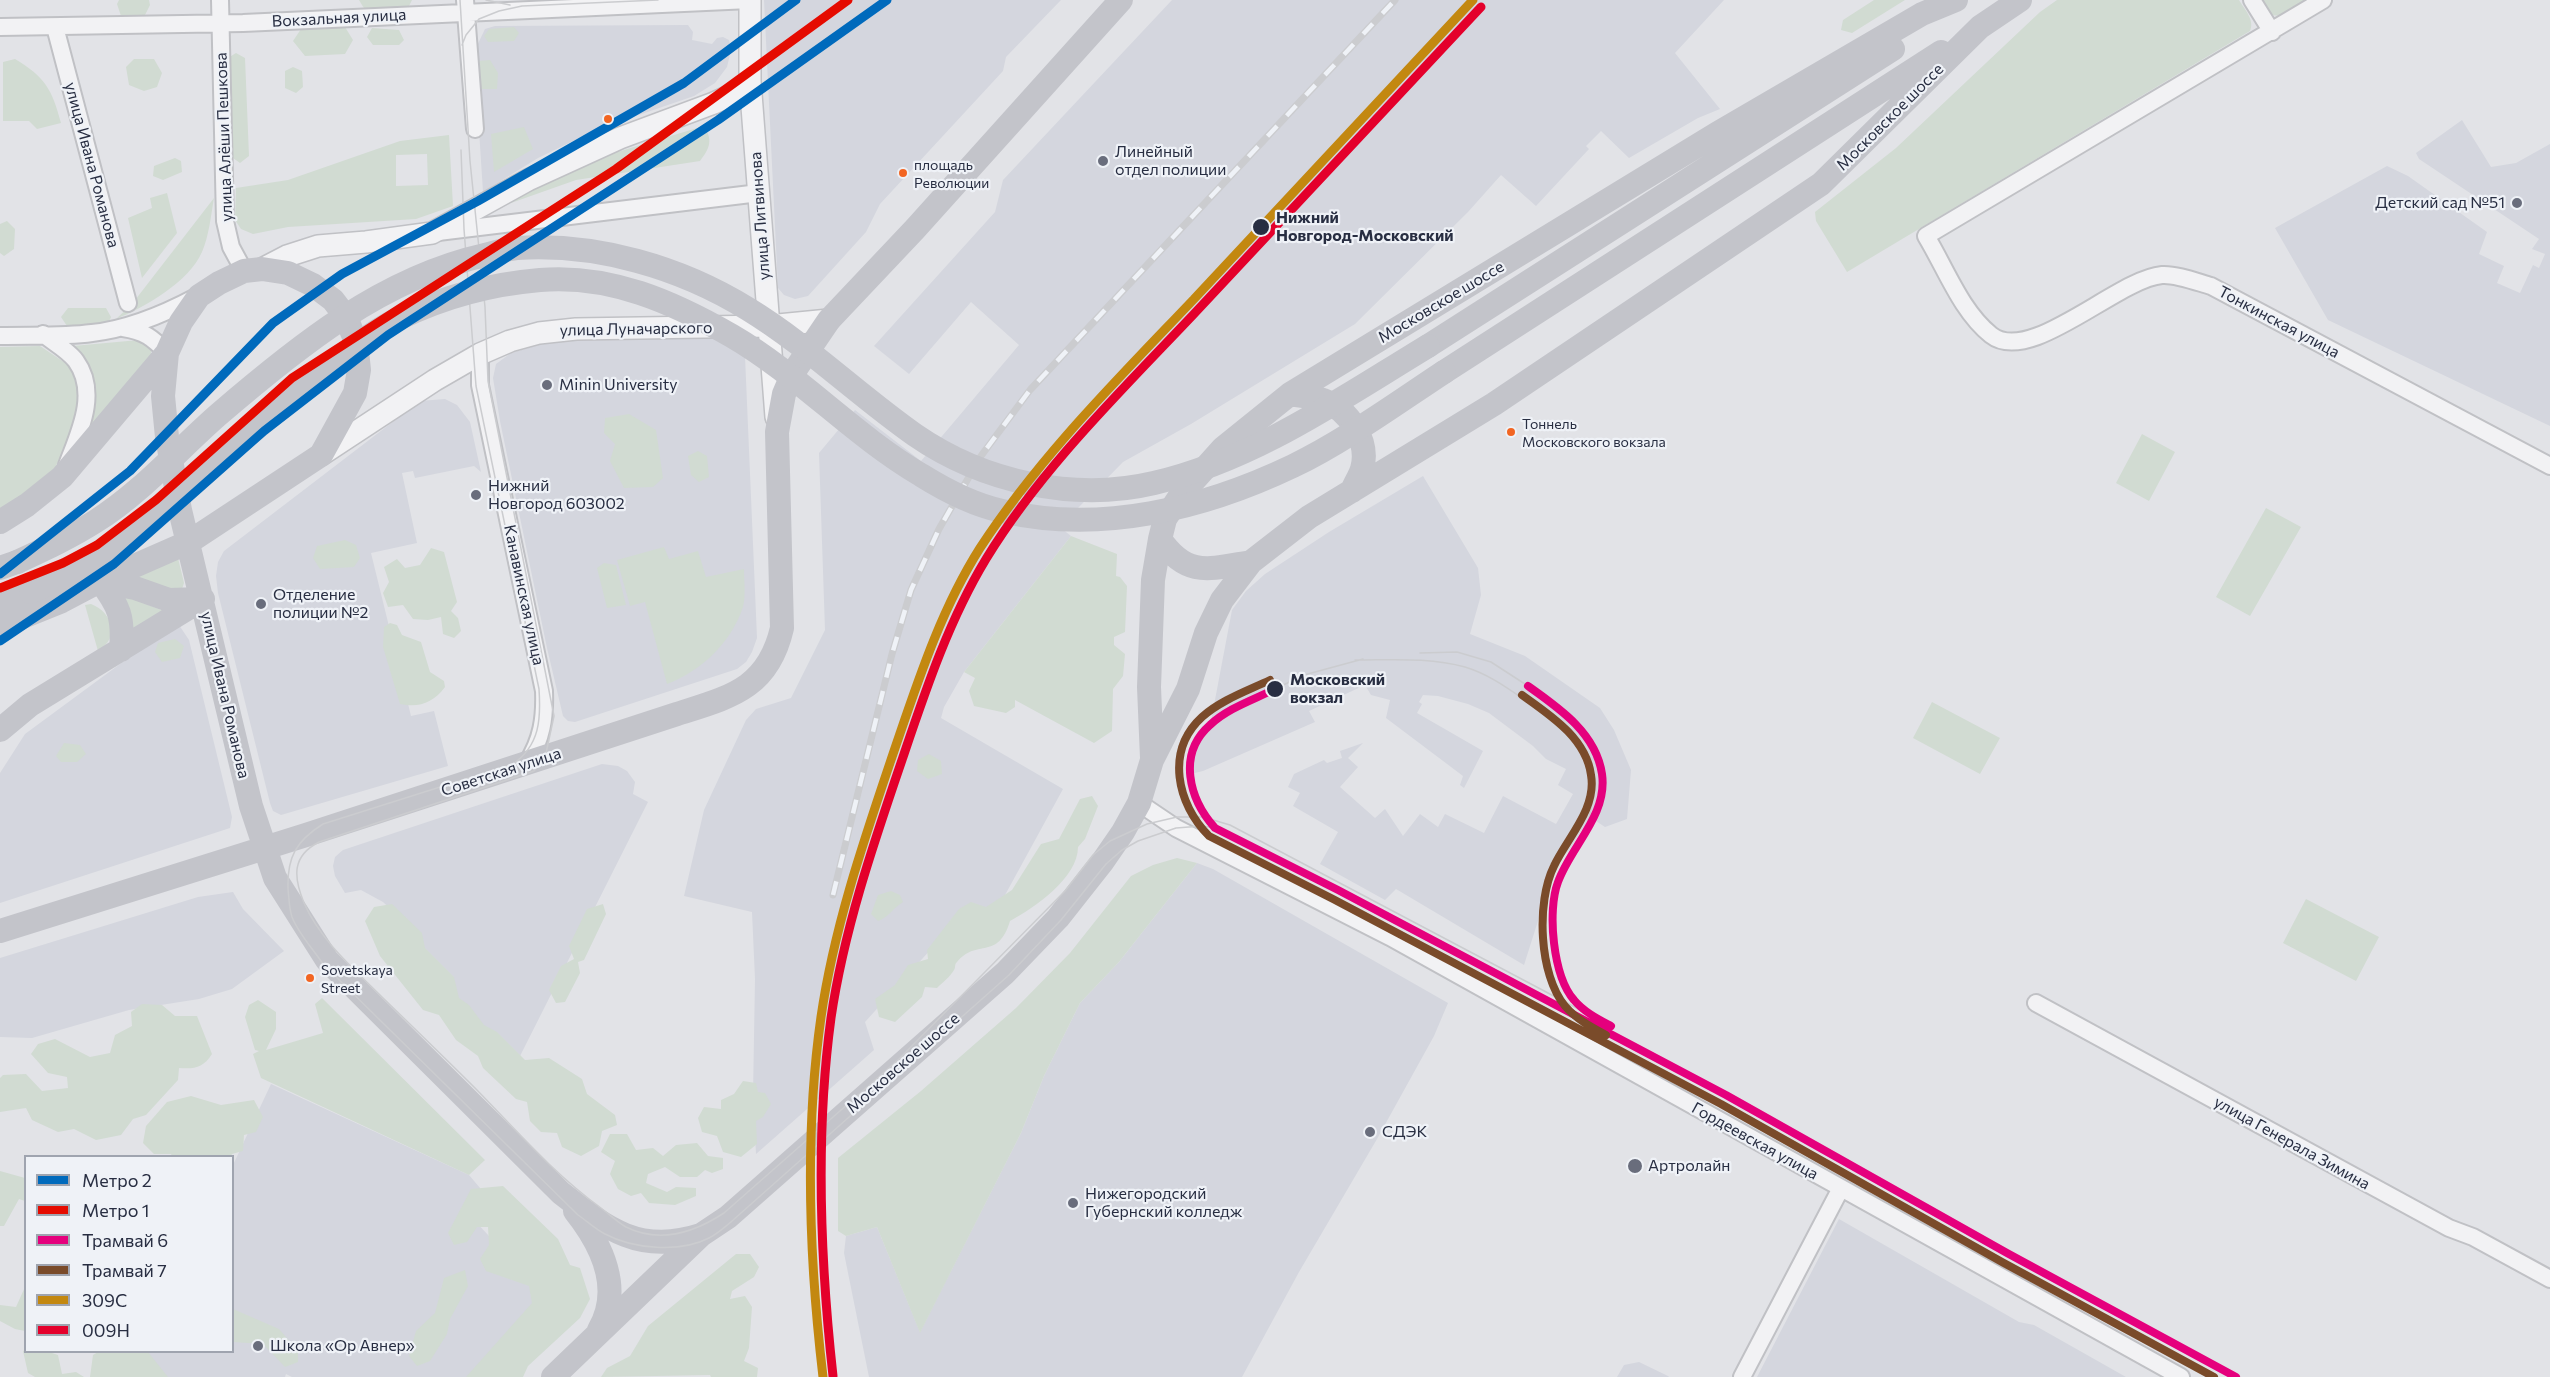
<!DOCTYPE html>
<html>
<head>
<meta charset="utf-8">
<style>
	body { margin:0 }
	#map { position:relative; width:2550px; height:1377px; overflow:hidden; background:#e2e3e7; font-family:Commissioner,sans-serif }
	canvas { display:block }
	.legend { position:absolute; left:24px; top:1155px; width:210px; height:198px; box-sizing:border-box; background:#eff2f7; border:2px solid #9fa4af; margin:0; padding:8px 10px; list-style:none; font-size:18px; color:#282e42 }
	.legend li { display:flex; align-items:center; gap:12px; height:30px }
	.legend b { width:30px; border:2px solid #9fa4af }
</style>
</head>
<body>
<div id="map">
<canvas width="2550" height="1377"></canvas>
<ul class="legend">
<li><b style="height:8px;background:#006abc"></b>Метро 2</li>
<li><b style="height:8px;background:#e50b00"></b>Метро 1</li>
<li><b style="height:8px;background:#e5007d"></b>Трамвай 6</li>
<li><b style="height:8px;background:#7a4b2a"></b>Трамвай 7</li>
<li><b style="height:8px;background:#c38810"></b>309С</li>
<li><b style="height:8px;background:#e4002b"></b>009Н</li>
</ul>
</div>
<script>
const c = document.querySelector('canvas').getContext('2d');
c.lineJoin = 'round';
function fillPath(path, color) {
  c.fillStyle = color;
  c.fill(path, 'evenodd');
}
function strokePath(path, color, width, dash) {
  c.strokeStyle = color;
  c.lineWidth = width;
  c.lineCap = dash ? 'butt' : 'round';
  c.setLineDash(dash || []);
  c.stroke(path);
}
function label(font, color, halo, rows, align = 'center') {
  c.font = font + ' Commissioner,sans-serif';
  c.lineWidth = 4.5;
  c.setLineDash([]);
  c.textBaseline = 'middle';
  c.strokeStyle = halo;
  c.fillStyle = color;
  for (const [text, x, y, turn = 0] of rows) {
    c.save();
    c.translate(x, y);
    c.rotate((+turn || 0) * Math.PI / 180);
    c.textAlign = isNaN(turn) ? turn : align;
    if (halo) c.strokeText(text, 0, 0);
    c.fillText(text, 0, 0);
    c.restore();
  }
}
fillPath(new Path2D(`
	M764,0H1061L1006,57L1003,71L880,204L866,232L808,296L795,299L784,295L778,288Z
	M1172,0H1724L1675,53L1720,109L1698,118L1629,158L1601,131L1586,146L1589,149L1536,206L1501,175L1468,212L1355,324L1191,424L1123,462L1078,508L1061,528L1071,536L964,672L944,707L941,718L1063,789L993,917L971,905L865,1022L874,1050L756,1154L753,1095L755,979L752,912L684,896L704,810L746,720L756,709L791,698L825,630L819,453L855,410L921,461L1019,345L971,302L909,374L874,346L995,212L1003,180Z
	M688,25L693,32L692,40L712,44L717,38L723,37L729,40L731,50L727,67L715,83L694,96L598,129L538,158L483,192L474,52L485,29L495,26Z
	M2462,120L2491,167L2516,163L2550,144V426L2328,320L2275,228L2387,166L2408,176L2487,232L2479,254L2504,266L2497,283L2520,293L2533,265L2539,268L2545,254L2532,249L2539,239L2419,159L2416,153Z
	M719,337L745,356L757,638L752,652L746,662L737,669L575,722L568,721L563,716L547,648L500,421L493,378L496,364L511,353L542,344L577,338Z
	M445,399L457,405L470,422L481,472L474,466L415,478L413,471L402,473L417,543L371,553L411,716L434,711L448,766L281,815L273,811L270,803L218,593L216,576L218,562L224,551L420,401Z
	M1423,476L1478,568L1481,595L1470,634L1525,656L1600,708L1614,730L1631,770L1627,819L1605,827L1590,817L1570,849L1556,864L1524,965L1396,889L1385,900L1320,864L1338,832L1293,806L1300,793L1288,787L1294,774L1324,760L1327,763L1342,758L1340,751L1363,743L1348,758L1358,767L1340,787L1375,818L1385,809L1403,836L1420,814L1438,827L1445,814L1484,833L1503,796L1556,824L1573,794L1558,785L1566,769L1546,759L1533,746L1489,713L1468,704L1438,696L1423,695L1419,702L1422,704L1417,713L1483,751L1464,788L1460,785L1463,776L1386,718L1390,700L1371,695L1365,685L1309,711L1315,722L1203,771L1186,775L1188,757L1196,735L1211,721L1232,610L1246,591L1265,574L1329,532Z
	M177,622L189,640L232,817L230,828L0,903V773L25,734Z
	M602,764L618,766L627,771L635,782L633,794L648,802L518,1060L452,996L402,920L383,902L361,890L345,893L335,876L333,866L335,857L343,850Z
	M1197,863L1213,869L1448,1003L1434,1036L1377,1139L1299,1272L1242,1377H869L844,1253L846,1236L877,1227L920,1332L1021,1133L1044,1076L1080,1003L1119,962Z
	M233,892L243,909L284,951L232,989L199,999L129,1010L32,1038L0,1037V958L198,897Z
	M271,1084L469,1175L486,1195L475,1221L544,1295L479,1377H292L286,1374L285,1377H149L97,1352H232L233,1165Z
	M1839,1219L2019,1322L2034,1325L2126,1377H1757Z
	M1639,1362L1668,1376L1669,1377H1617L1624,1365Z`), '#d4d6de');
fillPath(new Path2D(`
	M119,0H149L150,5L145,15L121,16L117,4Z
	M359,0H412L407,10H365Z
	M1874,0H1905L1852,33L1841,30L1843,20Z
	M2057,0H2239C2245,10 2255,20 2250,31L1847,272L1816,221L1815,212L1896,148L2040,12Z
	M2261,0H2312C2298,8 2285,20 2269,14Z
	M345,27L353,40L345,54L305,56L293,41L301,29Z
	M514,27L519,33L514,41L488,42L484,36L489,29Z
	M372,28L399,30L404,40L399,45H373L367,37Z
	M236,53L245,58L249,156L240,163L233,158L228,58Z
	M15,59C45,77 52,89 61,123L37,129L29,121H3V62Z
	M134,59H154L162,73L157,87L144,91L129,85L126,67Z
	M490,60L498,73L497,89H482L473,72L478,61Z
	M293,67L302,71L303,87L296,93L285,88V71Z
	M704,126C713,140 710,148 700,161L576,180L511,203L501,204L614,153Z
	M524,127L533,149L494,172L491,134Z
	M449,135L453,206L416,219L288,227L253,234L241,229L235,220L236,188L288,180L400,141ZM427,154L428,185L396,186V155Z
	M175,158L181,161L182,172L163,180L153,176L154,166Z
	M167,193L177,233L142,278L128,218L152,208L150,198Z
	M214,198C211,215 209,236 202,252C189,282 145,307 116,319L132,304Z
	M7,221L15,229L14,249L4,256L0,253V224Z
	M68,308H106L111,317L108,324L67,326L61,317Z
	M139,340L151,347V355L85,442C97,404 103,377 73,346Z
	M40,346L67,364L77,381L80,399L74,423L52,476L0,510V347Z
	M629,414L656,430L663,478L653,487L624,488L610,461L615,444L604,433L605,418Z
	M2142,434L2175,452L2149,501L2116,483Z
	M698,451L707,456L709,477L699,482L691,475L688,456Z
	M2266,508L2301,527L2250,616L2216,597Z
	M1071,536L1117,554L1116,576L1120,577L1127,586L1125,632L1114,637V645L1125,654L1123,676L1113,689L1112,731L1094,743L1015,700V707L1006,713L974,706L969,691L975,678L964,672Z
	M345,540L356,545L360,558L354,567L320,569L313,558L317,546Z
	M664,547L669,559L698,551L706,577L744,569C744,581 746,595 743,607C731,643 701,671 667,684L645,602L630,606L617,560Z
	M431,548L444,552L457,602L451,611L458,618L461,631L454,638L443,634L441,617L428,620L413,619L403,605L388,607L383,593L389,582L384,567L397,559L405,568L420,565Z
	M178,558L184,583L181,592L139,582L137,573Z
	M604,563L616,565L626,605L607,608L597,568Z
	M120,594L167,612L133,629Z
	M91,604C112,612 121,637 98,651L85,605Z
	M390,623L397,625L402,635L421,642L430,672L444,681L445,687C433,703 419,708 400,704L383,647L384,627Z
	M175,639L184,646L180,658L162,662L155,652L158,643Z
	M1932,702L2000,738L1980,774L1913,738Z
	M64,743L80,745L86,754L77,762H61L56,756Z
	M929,754L941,761L942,774L928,779L917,771L918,760Z
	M1092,796L1098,806L1085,839L1078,847C1078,878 1034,908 1010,921C998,961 977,938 957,962C954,965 956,967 954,970C950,977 942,983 937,988L925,987L922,997L895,1022L879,1017L875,999L895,985L908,965L928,959L927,950L959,909L971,902L986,907L1012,890L1041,844L1059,839L1080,799Z
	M1177,858L1197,863L1119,962L1080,1003L1044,1076L1021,1133L920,1333L877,1227L846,1236L838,1231V1158L921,1091L1016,1008L1070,953L1131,876L1153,865Z
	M891,891L900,895L903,902C893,908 888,918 878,921L871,914L878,895Z
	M2306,899L2379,937L2356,981L2283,943Z
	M392,904L422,933L425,948L454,977L459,998L469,1005L484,1025L497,1032L525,1060L549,1058L582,1079L587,1094L615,1115L617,1125L602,1131L599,1146L581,1156L562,1147L557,1133L541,1132L530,1121L527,1102L516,1099L483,1068L478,1056L456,1040L439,1015L423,1010L380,956L365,921L374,907Z
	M603,904L606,914L584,960L578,962L580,973L565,1002L556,1003L549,990L561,966L574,959L569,946L587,909Z
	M322,998L485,1160L469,1175L261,1078L253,1054L259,1051L255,1050L245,1017L249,1005L258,1000L276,1012V1029L266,1050L323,1033L315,1004Z
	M142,1004L162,1005L175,1016H197L212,1054C203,1068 195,1069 179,1068L178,1080L146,1115L133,1119L121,1135L96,1140L74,1129L58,1132L32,1120L26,1108L0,1112V1078L3,1075L26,1074L42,1091L68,1088L67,1077L48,1073L31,1054L38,1044L55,1039L90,1057L110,1053L115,1035L132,1026L131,1012Z
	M743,1081L756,1083L758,1092L765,1093L771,1104L763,1117L756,1121L757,1144L741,1157L723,1152L717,1136L702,1132L698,1118L704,1107L721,1109V1100L734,1094Z
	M191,1096L221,1105L254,1100L263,1117L256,1132L244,1135L243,1151L232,1154L231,1156H172L171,1154H154L143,1143L146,1126L167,1102Z
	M610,1134H627L636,1150L653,1148L663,1156L676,1145L697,1143L708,1156L723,1158V1169L712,1173L705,1170L697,1177H680L665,1167L648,1174L646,1183L667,1192L676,1187L696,1188V1196L675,1205L649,1203L641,1193L631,1196L618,1189L610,1174L615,1161L601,1152Z
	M0,1171L25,1178V1201L19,1199L4,1226H0Z
	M503,1186L558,1239L570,1265L580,1268L590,1299L580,1318L528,1366L523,1377H466L532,1303L529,1286L486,1271L480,1259L489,1245L488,1227H477L467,1242L454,1245L448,1233L471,1189Z
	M736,1254H750L759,1267L754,1277L732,1291L730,1299L745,1296L752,1307L749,1348L744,1361L758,1368L757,1377H711L710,1375L601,1377L607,1368L630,1356L648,1326Z
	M465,1270L468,1286L450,1319L447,1334L430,1361L417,1366L409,1356L416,1331L435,1313L444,1278Z
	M25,1287V1331L15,1329L0,1321V1305L16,1307Z
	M233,1309L279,1329L298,1351V1362L285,1367L263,1344L233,1342Z
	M25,1350L49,1352L58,1355L62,1374L76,1372L84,1377H35L28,1373L23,1351Z
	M98,1352H148L168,1377H90L93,1355Z`), '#d1dbd2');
const minor = new Path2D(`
	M220,0L225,221L231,247L244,271
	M465,0L475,129
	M2252,0L2272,32
	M2323,0L1926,236C1946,269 1961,311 1991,335C2030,366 2117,279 2162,275C2176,274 2197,282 2211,286L2550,466
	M0,27L243,23L750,0
	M55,27L128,303
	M438,232L759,193
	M123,328C144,331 153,338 167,353
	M43,334C53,342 69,351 76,361C99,393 79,433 67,465
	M0,336C30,335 62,337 92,333C129,329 164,314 196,297
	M480,354V385L544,691C545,718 542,739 527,763
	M1139,803L1176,828L1390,937L2181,1377
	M2036,1003L2449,1228L2473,1237L2550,1279
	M1742,1377L1841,1188`);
const tertiary = new Path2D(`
	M750,0V81L776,417
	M262,269L287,256L318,246L366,242L432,233L528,180L620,138L714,103L736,93L750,81
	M321,455L435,380L480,354L510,341L539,333L576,329L768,326L829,320`);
strokePath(minor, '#c0c1c5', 20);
strokePath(tertiary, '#c0c1c5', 24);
strokePath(minor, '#f2f2f4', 16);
strokePath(tertiary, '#f2f2f4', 21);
strokePath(new Path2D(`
	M1428,346L1893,49
	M167,353L163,396L167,437L180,510L251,806L275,878L327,960L561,1193C607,1229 640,1255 701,1235
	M1444,372L1941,52
	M1290,394C1300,396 1313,397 1323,400C1349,410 1370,441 1362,469C1360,476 1355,483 1352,491
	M0,522L27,505L62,477L167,353L181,322L199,296L219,283L244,271L262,269L288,273L313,285L333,300L346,317L356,342L359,370L355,393L321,455L189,542L100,581L62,601L0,626
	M1160,539C1187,578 1209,569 1251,562
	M0,568L17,562
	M100,581L135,588L169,600L201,599
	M100,581C119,606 124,617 121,650
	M0,603L31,592
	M0,730L30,705L203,599
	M1152,758L1149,687L1153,580L1160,539L1165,519L1180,496L1223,448L1290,394L1718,133L1922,14L1956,0
	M0,931L306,835L677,714C730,697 768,689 782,628L777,432L784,394L793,373L829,320L915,229L1121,0
	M575,1211C602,1245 623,1289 599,1330
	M553,1377L701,1235L728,1217L1005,973L1058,918L1103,861L1123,832L1139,803L1152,760L1188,689L1206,633L1222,600L1251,562L1309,517L1494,404L1821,184L1980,27L2020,0`), '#c3c4ca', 24);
strokePath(new Path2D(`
	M460,0L470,161L485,307L488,381L554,716L545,758L534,771L319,842C292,856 293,876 304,903C320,940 354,969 382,997C413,1027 445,1058 476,1089C516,1130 554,1174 601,1208C609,1214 617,1222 626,1227C660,1244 695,1232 724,1213L899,1059L1065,891L1093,855L1110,841L1147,824L1177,817H1203L1230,825L1584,1012
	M486,0L510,5
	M462,45L466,35L479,19L499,11L522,6L658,0
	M461,150L464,229L476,386L539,689C541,719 540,745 513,764L323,824C296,841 287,857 288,889C289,898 289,908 292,917C298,933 313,949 323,964L578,1215C587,1221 595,1229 605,1234C633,1249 680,1253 709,1238C717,1234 725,1227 732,1221L1009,975L1061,920L1106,864L1122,850L1138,841L1176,828L1202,826L1215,828
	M1420,653L1457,652L1491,662L1528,686
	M1355,660C1392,660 1430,657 1465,667C1488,674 1506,687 1525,700C1579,734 1606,758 1587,826
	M1275,689L1304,675L1363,659`), '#cbcccf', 1.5);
const rail = new Path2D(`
	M833,895L892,654L911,590L939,529L981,456L1030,390L1395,0`);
strokePath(rail, '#cbcccf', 7);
strokePath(rail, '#eff2f7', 4.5, [14]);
strokePath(new Path2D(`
	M17,562C45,549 71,537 96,521C142,492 178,450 218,415C297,347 382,278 485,255C496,252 506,249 517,248C597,243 680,267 748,309C807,345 858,395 915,435C983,482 1074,502 1154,483C1254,460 1342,398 1428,346
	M31,592C60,578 89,564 116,546C156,518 191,484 228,452C250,432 274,414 296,395C329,368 362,336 400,318C443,297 493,284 540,280C610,274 673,302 732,336C799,375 853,435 921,475C945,490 974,505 1002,511C1100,534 1203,509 1293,466C1343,442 1397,403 1444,372`), '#c3c4ca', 24);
strokePath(new Path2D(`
	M823,1377C809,1258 804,1136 821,1017C834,927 864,840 893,754C917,684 940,611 980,548C1040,456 1119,378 1194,299C1287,199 1380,99 1473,0`), '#c38810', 9);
strokePath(new Path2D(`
	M833,1376C820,1258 815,1136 831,1018C844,929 874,842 903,757C926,689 949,620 986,559C1041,469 1120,392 1192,316C1288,213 1384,110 1481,7`), '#e4002b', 9);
strokePath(new Path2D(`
	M1528,686C1559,708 1596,733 1602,774C1608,815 1571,846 1558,882C1547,911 1553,976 1574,1000C1584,1012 1598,1019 1611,1026
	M1275,689C1253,700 1228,708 1210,725C1177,754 1189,799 1215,828L1338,890L1726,1095L2007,1253L2236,1377`), '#e5007d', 8);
strokePath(new Path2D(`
	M1270,680C1247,691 1221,700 1202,717C1165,751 1177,804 1209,836L1333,899L1721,1104L2002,1262L2214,1377
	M1522,695C1550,715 1586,738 1591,775C1597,809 1567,838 1554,866C1536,902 1539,975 1565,1006C1576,1019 1591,1027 1606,1035`), '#7a4b2a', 8);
strokePath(new Path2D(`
	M0,574L130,471L273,323L342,274L478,201L684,83L796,0
	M0,641L114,564L264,431L388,335L718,120L887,0`), '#006abc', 9);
strokePath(new Path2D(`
	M0,588L63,563L97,545L156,500L292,378L616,169L848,0`), '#e50b00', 9);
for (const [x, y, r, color] of [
	[608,119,5,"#f26522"],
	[1103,161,6,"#696d7c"],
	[903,173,5,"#f26522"],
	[2517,203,6,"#696d7c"],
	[1261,227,9,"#282e42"],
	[547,385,6,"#696d7c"],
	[1511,432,5,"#f26522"],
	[476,495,6,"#696d7c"],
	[261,604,6,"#696d7c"],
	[1275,689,9,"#282e42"],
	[310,978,5,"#f26522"],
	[1370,1132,6,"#696d7c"],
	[1635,1166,8,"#696d7c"],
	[1073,1203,6,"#696d7c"],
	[258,1346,6,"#696d7c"]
]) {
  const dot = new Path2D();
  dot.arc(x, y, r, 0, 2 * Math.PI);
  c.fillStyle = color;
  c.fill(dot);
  strokePath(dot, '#eff2f7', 2);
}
label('14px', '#282e42', '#eff2f7', [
	["площадь",914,165],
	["Революции",914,183],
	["Тоннель",1522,424],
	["Московского вокзала",1522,442],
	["Sovetskaya",321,970],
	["Street",321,988]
], 'left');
label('16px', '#282e42', '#eff2f7', [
	["Вокзальная улица",339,18,-3],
	["Московское шоссе",1890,117,-45],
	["улица Алёши Пешкова",224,137,-92],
	["улица Ивана Романова",92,165,75],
	["улица Литвинова",760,216,-94],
	["Московское шоссе",1441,302,-31],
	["Тонкинская улица",2279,322,28],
	["улица Луначарского",636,329,-1],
	["Канавинская улица",524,595,78],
	["улица Ивана Романова",225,695,77],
	["Советская улица",501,772,-18],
	["Московское шоссе",903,1063,-41],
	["Гордеевская улица",1755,1141,29],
	["улица Генерала Зимина",2292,1143,29]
]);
label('16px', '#282e42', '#eff2f7', [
	["Линейный",1115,152],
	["отдел полиции",1115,170],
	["Детский сад №51",2505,203,"right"],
	["Minin University",559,385],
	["Нижний",488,486],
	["Новгород 603002",488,504],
	["Отделение",273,595],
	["полиции №2",273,613],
	["СДЭК",1382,1132],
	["Артролайн",1648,1166],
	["Нижегородский",1085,1194],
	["Губернский колледж",1085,1212],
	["Школа «Ор Авнер»",270,1346]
], 'left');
label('bold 16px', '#282e42', '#eff2f7', [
	["Нижний",1276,218],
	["Новгород-Московский",1276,236],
	["Московский",1290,680],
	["вокзал",1290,698]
], 'left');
</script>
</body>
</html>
